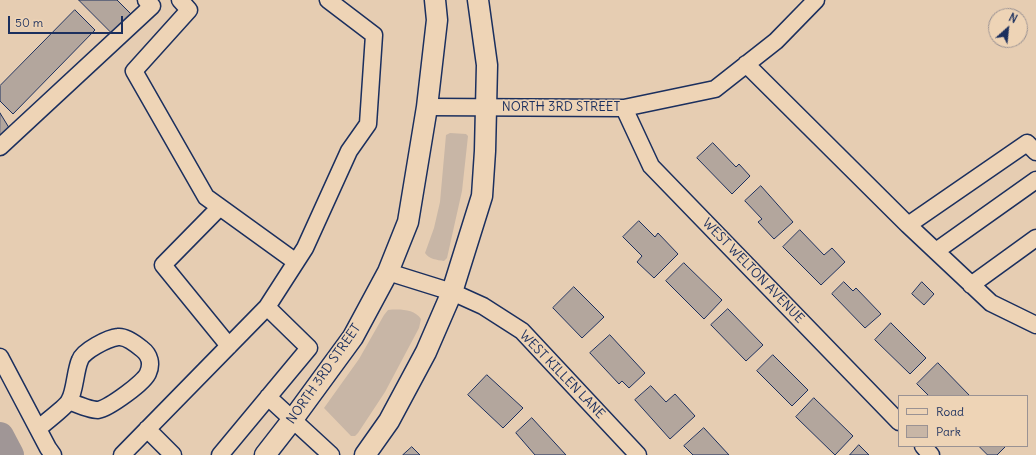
<!DOCTYPE html>
<html>
<head>
<meta charset="utf-8">
<style>
	body { margin:0 }
	#map { position:relative; width:1036px; height:455px; overflow:hidden; background:#e6cdb2; font-family:Delius,sans-serif }
	canvas { display:block }
	.legend { position:absolute; left:898px; top:395px; width:130px; height:52px; box-sizing:border-box; background:#eed4b6; border:1px solid #9a9293; margin:0; padding:5px 7px; list-style:none; font-size:12px; color:#1b2f5e }
	.legend li { display:flex; align-items:center; gap:8px; height:20px }
	.legend b { width:20px; border:1px solid #9a9293 }
	.north { position:absolute; left:988px; top:8px; width:40px; height:40px; box-sizing:border-box; background:#eed4b6; border:1px solid #9a9293; border-radius:50%; rotate:27deg; font-size:11px; font-weight:700; line-height:16px; text-align:center; color:#1b2f5e }
	.north::after { content:''; display:block; margin:auto; width:14px; height:18px; background:#1b2f5e; clip-path:polygon(50% 0,100% 100%,50% 72%,0 100%) }
	.scale { position:absolute; left:8px; top:16px; width:115px; height:18px; box-sizing:border-box; border:2px solid #1b2f5e; border-top:0; padding-left:5px; font-size:12px; line-height:14px; white-space:nowrap; color:#1b2f5e; -webkit-text-stroke:3px #eed4b6; paint-order:stroke }
</style>
</head>
<body>
<div id="map">
<canvas width="1036" height="455"></canvas>
<ul class="legend">
<li><b style="height:5px;background:#eed4b6"></b>Road</li>
<li><b style="height:11px;background:#c8b6a6"></b>Park</li>
</ul>
<div class="north">N</div>
<div class="scale">50 m</div>
</div>
<script>
const c = document.querySelector('canvas').getContext('2d');
c.lineJoin = 'round';
function fillPath(path, color) {
  c.fillStyle = color;
  c.fill(path, 'evenodd');
}
function strokePath(path, color, width, dash) {
  c.strokeStyle = color;
  c.lineWidth = width;
  c.lineCap = dash ? 'butt' : 'round';
  c.setLineDash(dash || []);
  c.stroke(path);
}
function label(font, color, halo, rows, align = 'center') {
  c.font = font + ' Delius,sans-serif';
  c.lineWidth = 3;
  c.setLineDash([]);
  c.textBaseline = 'middle';
  c.strokeStyle = halo;
  c.fillStyle = color;
  for (const [text, x, y, turn = 0] of rows) {
    c.save();
    c.translate(x, y);
    c.rotate((+turn || 0) * Math.PI / 180);
    c.textAlign = isNaN(turn) ? turn : align;
    if (halo) c.strokeText(text, 0, 0);
    c.fillText(text, 0, 0);
    c.restore();
  }
}
fillPath(new Path2D(`
	M450,133L466,134L468,136L462,191L447,258L444,261C437,260 429,259 425,253L434,228L440,202L446,135Z
	M388,310C400,309 414,309 421,319L419,328L385,392L358,433L355,436H351L324,408L359,359L384,315Z`), '#c8b6a6');
strokePath(new Path2D(`
	M0,436L10,455`), '#a09696', 28);
const building = new Path2D(`
	M79,0H117L132,15L113,34Z
	M75,10L95,30L13,114L0,101V86Z
	M0,113L11,131L0,137Z
	M713,143L736,167L739,164L750,176L732,194L697,158Z
	M761,186L793,222L774,239L758,222L762,219L745,201Z
	M639,221L655,237L658,233L678,254L654,278L637,262L642,256L623,237Z
	M800,230L824,255L832,248L845,262L821,285L783,247Z
	M684,263L722,300L704,319L666,281Z
	M844,282L853,291L856,288L881,314L865,328L832,294Z
	M922,282L934,294L924,305L912,294Z
	M574,287L604,317L582,338L553,308Z
	M728,309L763,345L746,361L711,325Z
	M891,323L926,358L910,374L875,340Z
	M610,335L645,373L629,388L622,381L619,384L590,353Z
	M773,355L808,390L792,406L757,371Z
	M938,363L970,396H929L917,384Z
	M487,375L523,408L503,428L468,395Z
	M651,386L666,402L675,394L695,416L670,439L635,400Z
	M814,398L853,436L835,455L796,417Z
	M532,418L566,455H535L516,433Z
	M704,428L729,455H693L684,446Z
	M859,445L869,455H850Z
	M979,446H1006L997,455H988Z
	M412,447L420,455H403Z`);
fillPath(building, '#b3a69d');
strokePath(building, '#1b2f5e', 1);
const minor = new Path2D(`
	M180,0L189,10L134,71L206,197L296,262
	M746,64L908,225L991,303L1036,325
	M427,107L624,108L715,89L776,41L816,0
	M624,108L651,166L899,422
	M0,147L152,6L146,0
	M220,207L163,265L229,346
	M908,225L1027,143L1036,152
	M936,251L1036,180
	M388,272L452,292L483,306L522,331L638,455
	M971,285L1036,238
	M267,307L305,248L349,151L368,124L374,35L328,0
	M0,357L48,448L53,455
	M268,397L331,455
	M38,429C44,423 66,407 69,401C75,392 75,371 80,360C83,351 108,338 118,337C126,336 136,344 142,349C150,355 152,364 148,373C145,382 109,408 98,410C91,410 76,404 69,401
	M147,429L173,455
	M923,446L931,455
	M122,455L267,307L309,348L220,455`);
const major = new Path2D(`
	M265,455L293,419L353,337L388,272L408,222L427,107L437,20L435,0
	M365,455L389,421L426,352L452,292L482,196L485,151L487,65L478,0`);
strokePath(minor, '#1b2f5e', 19);
strokePath(major, '#1b2f5e', 23);
strokePath(minor, '#eed4b6', 16);
strokePath(major, '#eed4b6', 20);
label('13px', '#1b2f5e', '#eed4b6', [
	["NORTH 3RD STREET",561,107],
	["WEST WELTON AVENUE",753,271,46],
	["NORTH 3RD STREET",324,374,-55],
	["WEST KILLEN LANE",562,375,46]
]);
</script>
</body>
</html>
